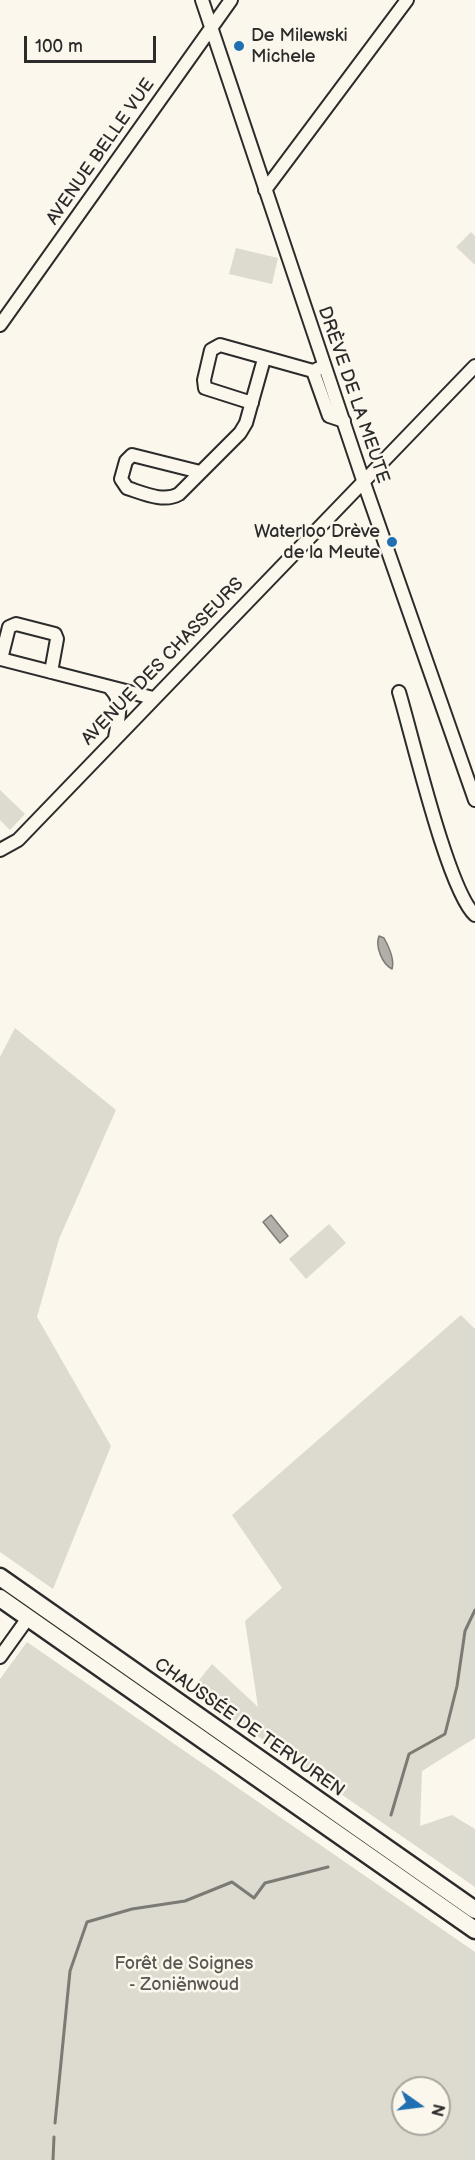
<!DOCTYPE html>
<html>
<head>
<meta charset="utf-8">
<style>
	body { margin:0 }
	#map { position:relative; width:475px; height:2160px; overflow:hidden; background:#fbf7ec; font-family:"Balsamiq Sans",sans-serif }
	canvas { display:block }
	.north { position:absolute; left:391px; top:2076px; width:60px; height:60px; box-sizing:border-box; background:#fbf7ec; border:2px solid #a8a59f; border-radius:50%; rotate:104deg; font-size:16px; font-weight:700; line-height:24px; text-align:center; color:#2b2b2b }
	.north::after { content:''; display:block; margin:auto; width:21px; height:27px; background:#1f6fb2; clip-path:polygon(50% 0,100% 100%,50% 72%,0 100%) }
	.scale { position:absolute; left:24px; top:36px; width:132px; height:27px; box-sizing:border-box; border:3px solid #2b2b2b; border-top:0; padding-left:8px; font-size:18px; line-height:21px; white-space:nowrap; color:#2b2b2b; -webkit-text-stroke:4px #fbf7ec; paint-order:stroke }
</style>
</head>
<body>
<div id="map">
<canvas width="475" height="2160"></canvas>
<div class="north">N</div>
<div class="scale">100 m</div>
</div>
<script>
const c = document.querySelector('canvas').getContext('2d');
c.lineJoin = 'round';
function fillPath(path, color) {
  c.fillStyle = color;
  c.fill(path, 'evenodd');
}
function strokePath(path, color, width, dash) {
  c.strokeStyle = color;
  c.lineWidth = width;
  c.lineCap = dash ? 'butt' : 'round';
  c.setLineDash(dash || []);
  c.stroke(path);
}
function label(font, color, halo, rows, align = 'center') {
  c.font = font + ' "Balsamiq Sans",sans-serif';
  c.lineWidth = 5;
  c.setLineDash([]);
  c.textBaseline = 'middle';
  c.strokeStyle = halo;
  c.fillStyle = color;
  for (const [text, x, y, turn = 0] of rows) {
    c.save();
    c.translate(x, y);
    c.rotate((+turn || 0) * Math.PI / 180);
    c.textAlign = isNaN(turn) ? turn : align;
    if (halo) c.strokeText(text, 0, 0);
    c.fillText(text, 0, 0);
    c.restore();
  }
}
fillPath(new Path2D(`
	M471,232L475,236V265L456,247Z
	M236,248L278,258L272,284L229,274Z
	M0,790L25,814L10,830L0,820Z
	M15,1028L116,1110L59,1239L37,1317L111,1446L53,1589L0,1552V1057Z
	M329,1224L346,1243L306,1279L289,1259Z
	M461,1315L475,1329V1738L422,1771L420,1826L452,1815L475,1829V1887L191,1690L212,1664L258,1707L245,1621L282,1588L232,1515Z
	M27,1642L475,1952V2160H0V1679ZM403,2088H439V2124H403Z`), '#dddad0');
const water = new Path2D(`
	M379,936L384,938C389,947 395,959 392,969C382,964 375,946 379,936Z
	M271,1215L288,1236L280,1243L263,1222Z`);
fillPath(water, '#b1afa7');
strokePath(water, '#7b7a75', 1.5);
strokePath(new Path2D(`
	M391,1815L409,1754L445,1734L457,1686L465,1631L475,1610
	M55,2123L70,1971L87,1922L132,1909L185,1901L232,1882L254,1898L265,1883L328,1867
	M53,2160L54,2137`), '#7b7a75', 3);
const minor = new Path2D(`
	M202,0L364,483L475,800
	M265,190L407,0
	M0,325L231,0
	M313,371L329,416L344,421
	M252,403L205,388L204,380L211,350L220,345L313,371L324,366
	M200,472L132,455L126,461L121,479L127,488C143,493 164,503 179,494L240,433L246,423L264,359
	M51,672L57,639L55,634L16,624L9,627L1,659L153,698
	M110,688C125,703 118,718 115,738
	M399,692C412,735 448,891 475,915
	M0,850L18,840L475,366
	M0,1657L28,1618`);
const highway = new Path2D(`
	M0,1577L475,1910
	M0,1598L475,1930`);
strokePath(minor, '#2b2b2b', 16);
strokePath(highway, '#2b2b2b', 21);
strokePath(minor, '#fbf7ec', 12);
strokePath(highway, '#fbf7ec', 16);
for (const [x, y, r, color] of [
	[239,46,6,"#1f6fb2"],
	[392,542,6,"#1f6fb2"]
]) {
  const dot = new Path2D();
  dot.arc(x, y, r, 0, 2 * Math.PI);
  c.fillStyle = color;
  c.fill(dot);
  strokePath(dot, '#fbf7ec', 2);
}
label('18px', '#2b2b2b', '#fbf7ec', [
	["De Milewski",251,36],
	["Michele",251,57],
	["Waterloo Drève",380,532,"right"],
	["de la Meute",380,553,"right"]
], 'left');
label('18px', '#2b2b2b', '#fbf7ec', [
	["AVENUE BELLE VUE",101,152,-55],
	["DRÈVE DE LA MEUTE",353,395,71],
	["AVENUE DES CHASSEURS",163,662,-46],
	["CHAUSSÉE DE TERVUREN",249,1728,35]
]);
label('18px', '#585754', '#fbf7ec', [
	["Forêt de Soignes",184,1964],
	["- Zoniënwoud",184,1985]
]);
</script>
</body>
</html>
